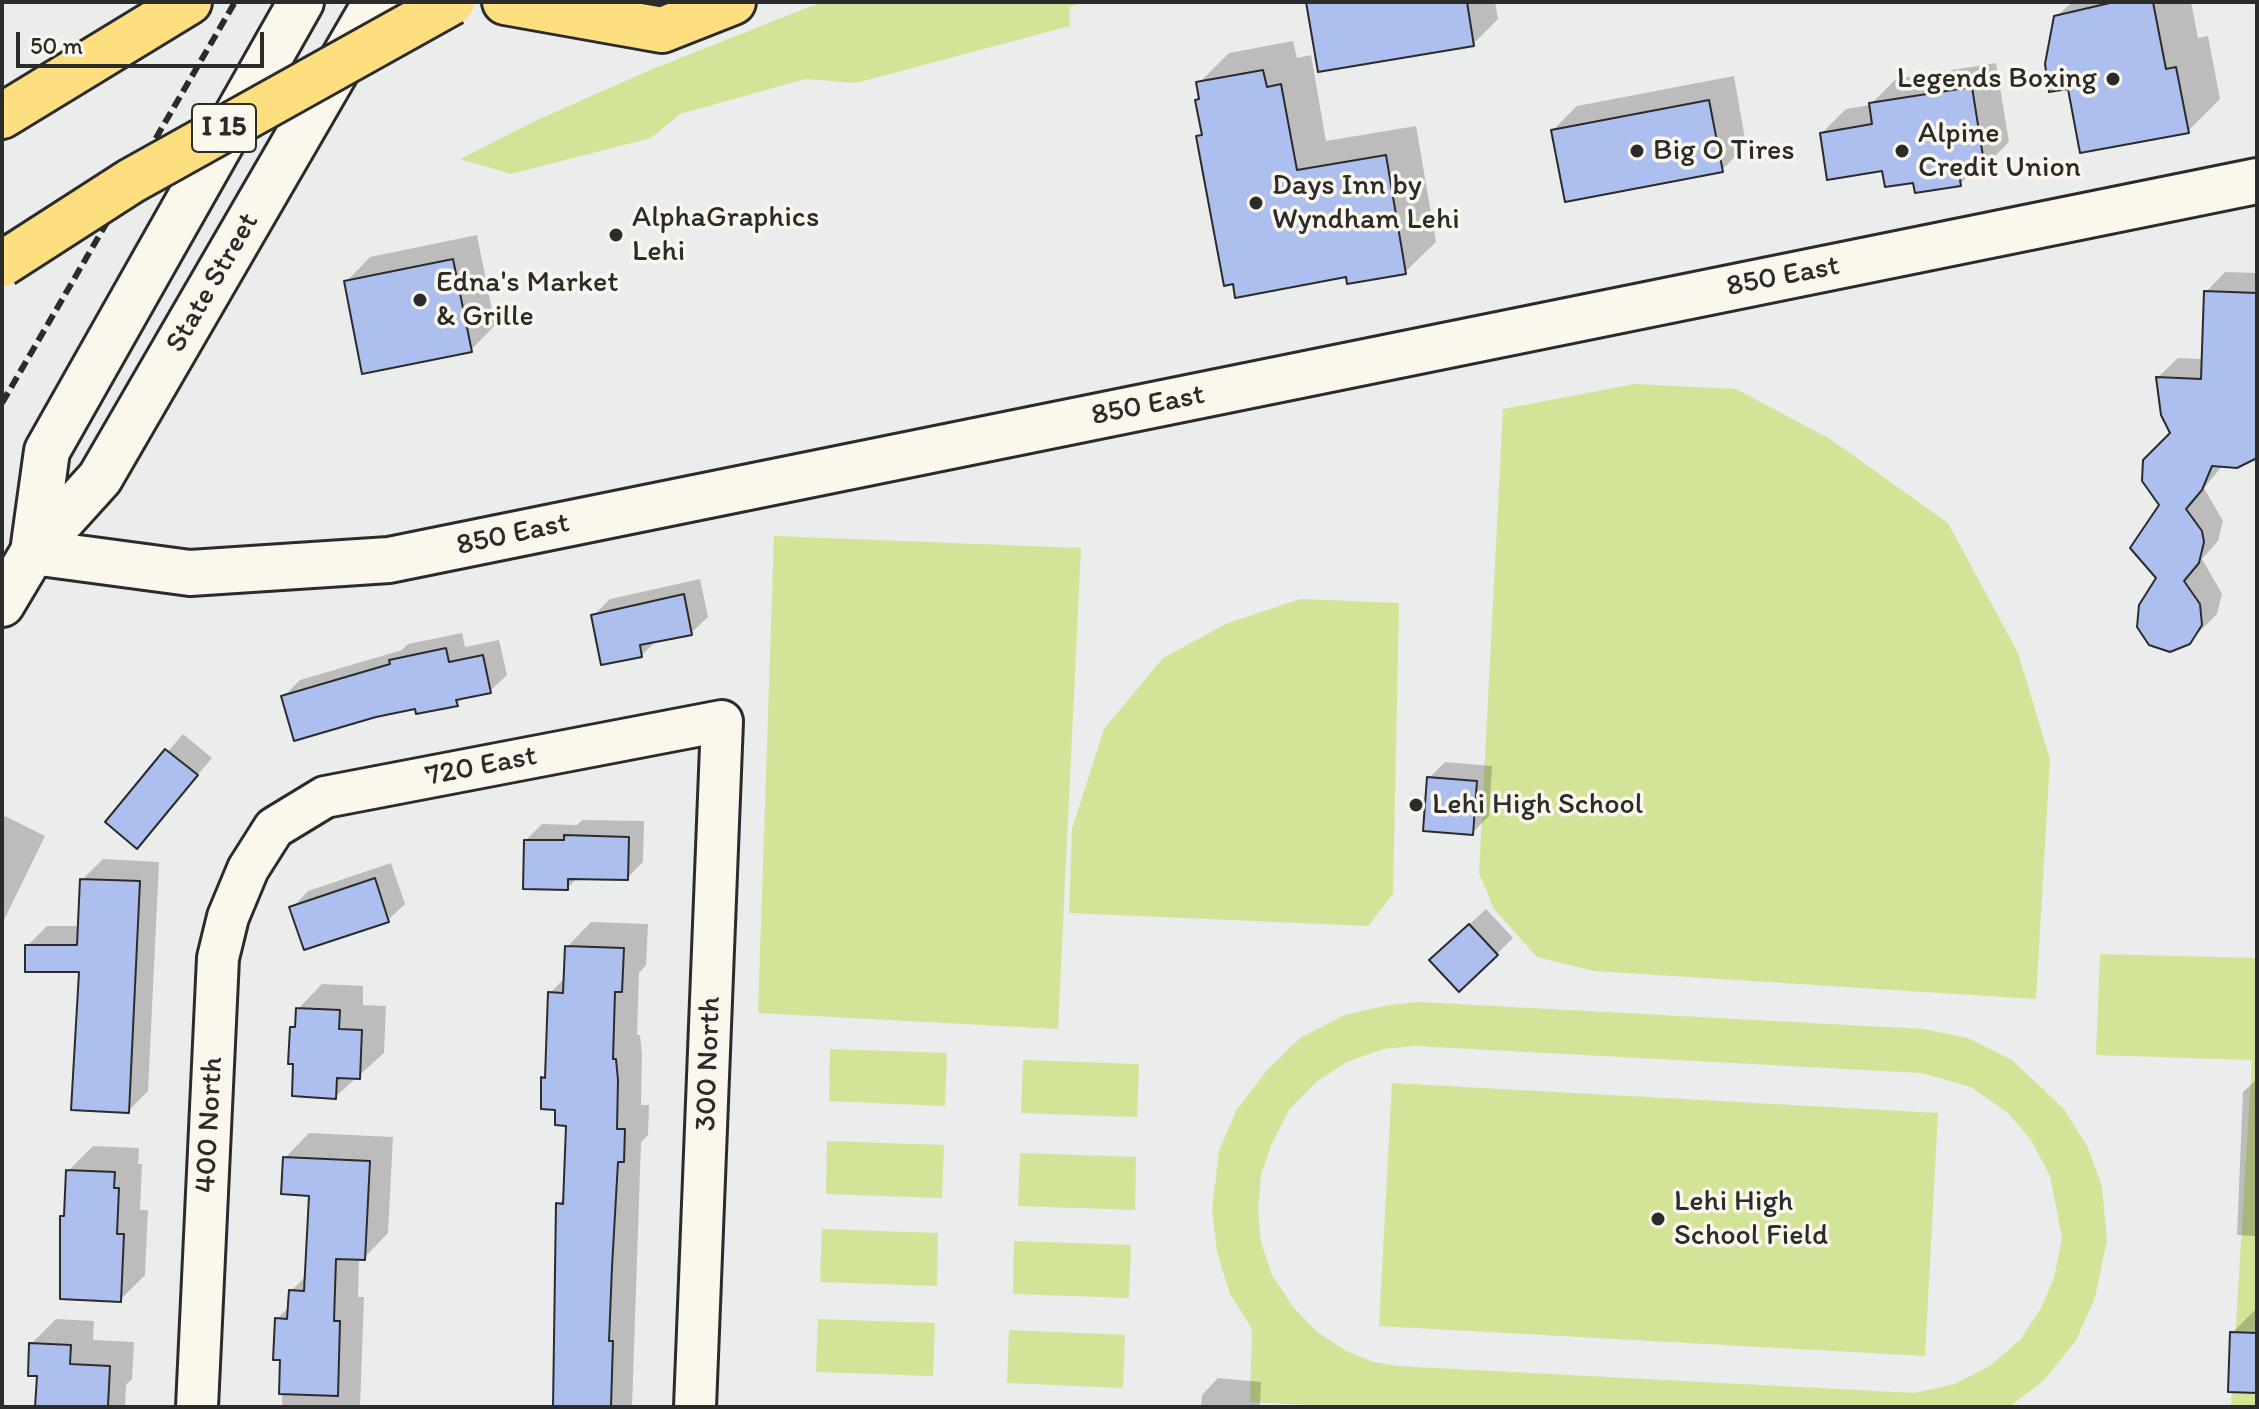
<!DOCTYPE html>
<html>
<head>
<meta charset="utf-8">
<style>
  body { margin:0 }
  #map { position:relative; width:2259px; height:1409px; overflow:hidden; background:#ebecec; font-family:Itim,sans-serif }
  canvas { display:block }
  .frame { position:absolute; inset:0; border:4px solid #2b2b2b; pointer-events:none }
  .scale { position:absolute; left:16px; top:32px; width:248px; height:36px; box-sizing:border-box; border:4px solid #2b2b2b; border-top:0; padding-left:10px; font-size:24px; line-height:28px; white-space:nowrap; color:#2b2b2b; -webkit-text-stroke:6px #fbf7ec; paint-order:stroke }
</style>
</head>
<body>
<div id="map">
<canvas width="2259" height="1409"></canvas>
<div class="frame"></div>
<div class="scale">50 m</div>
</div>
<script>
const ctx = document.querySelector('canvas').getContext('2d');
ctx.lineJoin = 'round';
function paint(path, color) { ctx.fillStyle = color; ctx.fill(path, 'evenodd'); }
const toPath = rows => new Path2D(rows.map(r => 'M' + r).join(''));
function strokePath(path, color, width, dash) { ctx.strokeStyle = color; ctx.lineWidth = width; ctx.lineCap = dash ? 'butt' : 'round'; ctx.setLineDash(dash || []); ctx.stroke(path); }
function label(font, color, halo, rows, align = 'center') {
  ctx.font = font + ' Itim,sans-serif'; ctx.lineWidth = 7; ctx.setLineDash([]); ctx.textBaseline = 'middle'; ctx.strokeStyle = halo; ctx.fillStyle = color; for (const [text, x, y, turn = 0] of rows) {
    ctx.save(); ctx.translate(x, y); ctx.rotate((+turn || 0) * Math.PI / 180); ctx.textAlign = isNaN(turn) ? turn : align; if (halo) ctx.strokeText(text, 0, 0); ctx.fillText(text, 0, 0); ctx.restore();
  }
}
paint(toPath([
  [822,2,1086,2,1069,7,1070,26,856,83,805,79,680,114,651,138,511,174,460,159,535,121,650,70],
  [1635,384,1736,389,1830,439,1948,523,2018,653,2050,759,2036,999,1594,971,1537,957,1494,909,1479,873,1503,409],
  [774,536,1081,548,1058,1029,758,1013],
  [1300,599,1399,603,1393,894,1368,926,1069,913,1072,829,1104,729,1163,658,1228,623],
  [2100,954,2257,958,2257,1407,2231,1407,2252,1060,2096,1055],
  [1419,1002,1923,1029,1968,1038,2012,1060,2064,1109,2087,1146,2102,1186,2107,1240,2095,1298,2075,1342,2044,1380,2009,1407,1348,1407,1250,1402,1252,1329,1230,1294,1217,1252,1212,1210,1219,1151,1236,1111,1267,1070,1300,1038,1345,1015,1389,1005],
  [1415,1046,1921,1073,1971,1087,2008,1113,2031,1140,2050,1176,2062,1238,2054,1278,2041,1308,2020,1340,1991,1365,1955,1384,1914,1393,1397,1366,1374,1362,1346,1351,1316,1331,1294,1308,1272,1275,1261,1242,1258,1209,1261,1175,1272,1143,1289,1110,1316,1082,1347,1062,1383,1049],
  [830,1049,947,1053,945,1106,829,1101],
  [1023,1060,1139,1064,1137,1117,1021,1113],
  [1392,1083,1938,1113,1925,1356,1379,1326],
  [827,1141,944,1145,942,1198,826,1194],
  [1020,1153,1136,1157,1135,1210,1018,1206],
  [822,1229,938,1233,937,1286,820,1282],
  [1014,1241,1131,1245,1129,1298,1013,1294],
  [818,1319,935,1323,933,1376,816,1372],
  [1009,1330,1125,1335,1123,1388,1007,1383]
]), '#d1e498');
paint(toPath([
  [1308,2,1495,2,1498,19,1473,44],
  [2072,2,2191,2,2198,38,2208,36,2220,99,2188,131,2056,17],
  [1293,41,1297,58,1311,55,1326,141,1416,126,1436,242,1405,272,1348,275,1199,137,1203,132,1197,100,1201,96,1199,83,1229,53],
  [1996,63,2009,142,1984,167,1975,168,1960,184,1915,180,1884,168,1822,133,1846,109,1870,105,1896,79],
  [1734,76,1746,145,1722,170,1553,130,1577,106],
  [477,235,495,325,471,350,346,282,370,257],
  [2225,272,2257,273,2257,449,2223,465,2204,488,2223,521,2218,541,2202,559,2222,594,2217,614,2189,642,2159,577,2161,504,2148,490,2143,471,2151,452,2172,431,2158,377,2178,358,2203,359,2206,292],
  [700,579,708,617,691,633,657,640,641,656,594,615,610,599],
  [462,633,465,647,499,640,507,675,490,691,464,696,457,704,417,707,283,697,300,680,402,650,408,644],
  [183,734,212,758,137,846,108,822],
  [1445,762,1492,766,1489,816,1472,833,1429,778],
  [5,816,45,836,2,924,2,819],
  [582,820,644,821,643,862,627,878,578,877,567,888,526,840,542,824,577,825],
  [103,859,159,862,148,1091,128,1111,81,970,27,946,47,926,80,926,82,880],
  [391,863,405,904,388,920,292,908,308,891],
  [1486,909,1513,938,1497,954,1448,944],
  [591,922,648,924,646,965,639,973,637,1035,640,1035,642,1054,641,1105,649,1105,648,1135,641,1142,632,1407,555,1407,558,1204,566,1197,568,1124,558,1108,543,1108,550,993,565,978,567,947],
  [322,984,363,986,363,1005,386,1006,384,1053,335,1097,295,1063,292,1028,297,1022,298,1009],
  [2257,1079,2257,1236,2237,1235,2243,1092],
  [309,1133,393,1137,388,1233,364,1258,359,1258,358,1297,364,1297,360,1407,282,1407,282,1358,277,1319,290,1306,291,1291,307,1275,311,1194,285,1158],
  [93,1146,139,1148,138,1164,142,1164,140,1210,148,1210,145,1275,120,1300,62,1217,66,1214,68,1171],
  [2257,1308,2257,1391,2232,1333],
  [56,1319,94,1321,93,1340,134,1342,132,1379,126,1385,125,1407,37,1407,39,1375,31,1344],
  [1218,1378,1261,1382,1260,1407,1201,1407,1202,1395]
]), '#0003');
const building = toPath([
  [1306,2,1467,2,1474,46,1318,72,1306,2],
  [2114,2,2153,2,2166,69,2176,67,2189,133,2080,153,2068,89,2049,92,2045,64,2054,16,2114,2],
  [1263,70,1267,87,1281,84,1297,170,1386,155,1406,274,1347,284,1346,277,1235,298,1233,284,1224,286,1196,136,1202,135,1195,100,1199,99,1196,82,1263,70],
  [1972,87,1985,169,1959,173,1961,186,1915,193,1913,183,1885,187,1882,171,1827,180,1820,133,1872,124,1869,103,1972,87],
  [1709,100,1723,172,1565,202,1551,130,1709,100],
  [453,259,472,352,362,374,344,281,453,259],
  [2204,291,2257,293,2257,458,2237,468,2212,466,2202,490,2186,509,2202,531,2204,542,2199,563,2184,581,2200,604,2202,625,2190,644,2170,652,2149,645,2137,627,2139,605,2156,578,2130,548,2159,505,2142,481,2143,460,2170,433,2161,415,2156,377,2201,379,2204,291],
  [684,594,692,635,640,645,642,657,601,665,591,615,684,594],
  [446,648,449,662,483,655,491,693,456,700,458,706,416,714,415,709,376,717,294,741,281,696,390,664,389,660,446,648],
  [165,749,198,775,137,849,105,822,165,749],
  [1427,777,1477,781,1473,835,1423,831,1427,777],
  [564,835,629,837,628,880,568,879,568,890,523,889,524,840,564,840,564,835],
  [375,878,389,922,304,950,289,907,375,878],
  [80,879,140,881,129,1113,71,1110,79,972,25,972,25,945,77,945,80,879],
  [1469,924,1498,955,1459,992,1429,960,1469,924],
  [565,946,624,948,622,992,615,992,613,1059,616,1059,618,1080,617,1129,625,1129,624,1162,618,1162,612,1267,609,1341,613,1341,611,1407,553,1407,556,1203,563,1204,566,1126,555,1125,555,1110,541,1109,541,1077,545,1078,548,992,563,993,565,946],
  [296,1008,340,1010,339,1029,362,1030,360,1079,337,1078,336,1099,292,1096,293,1064,288,1064,290,1027,295,1027,296,1008],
  [283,1157,370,1161,365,1260,336,1259,334,1321,340,1321,338,1396,279,1394,280,1360,273,1360,275,1318,287,1319,289,1290,304,1291,309,1196,281,1194,283,1157],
  [66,1170,115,1172,114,1188,119,1188,117,1234,124,1234,121,1302,60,1299,60,1216,64,1216,66,1170],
  [2230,1332,2257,1333,2257,1393,2228,1392,2230,1332],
  [29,1343,71,1345,70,1364,110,1366,108,1406,35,1407,37,1376,28,1376,29,1343]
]);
paint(building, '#acbfee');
strokePath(building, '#2b2b2b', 2);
const street = toPath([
  [197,1407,218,958,228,917,248,869,274,828,325,797,722,721,695,1407]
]);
const secondary = toPath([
  [33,552,190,573,389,560,2257,181],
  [33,552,47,451,301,2],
  [2,604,33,552,100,478,376,2]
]);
const highway = toPath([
  [505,2,662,30,733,2],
  [2,116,189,2]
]);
strokePath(street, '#2b2b2b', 46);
strokePath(secondary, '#2b2b2b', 50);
strokePath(highway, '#2b2b2b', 50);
strokePath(street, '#fbf7ec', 40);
strokePath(secondary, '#fbf7ec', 44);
strokePath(highway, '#fedf80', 44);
strokePath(toPath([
  [2,403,235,2]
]), '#2b2b2b', 6, [12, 6]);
const highwayBridge = toPath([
  [2,264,131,181,452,2]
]);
strokePath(highwayBridge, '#2b2b2b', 50, []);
strokePath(highwayBridge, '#fedf80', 44);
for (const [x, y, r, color] of [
  [2113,79,8,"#2b2b2b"],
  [1637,151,8,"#2b2b2b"],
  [1902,151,8,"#2b2b2b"],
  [1256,203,8,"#2b2b2b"],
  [616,235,8,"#2b2b2b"],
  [420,300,8,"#2b2b2b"],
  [1416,805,8,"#2b2b2b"],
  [1658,1219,8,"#2b2b2b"]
]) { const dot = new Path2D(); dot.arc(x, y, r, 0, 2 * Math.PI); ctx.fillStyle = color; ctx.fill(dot); strokePath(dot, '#fbf7ec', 3); }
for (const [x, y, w] of [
  [224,128,64]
]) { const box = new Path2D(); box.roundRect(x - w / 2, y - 24, w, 48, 6); ctx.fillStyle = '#fbf7ec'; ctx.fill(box); strokePath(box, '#2b2b2b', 2); }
label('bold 28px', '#2b2b2b', null, [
  ["I 15",224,128]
]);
label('30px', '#2b2b2b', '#fbf7ec', [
  ["Legends Boxing",2097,79,"right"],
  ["Alpine",1918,134],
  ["Credit Union",1918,168],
  ["Big O Tires",1653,151],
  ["Days Inn by",1272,186],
  ["Wyndham Lehi",1272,220],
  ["AlphaGraphics",632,218],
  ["Lehi",632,252],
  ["Edna's Market",436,283],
  ["& Grille",436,317],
  ["Lehi High School",1432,805],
  ["Lehi High",1674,1202],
  ["School Field",1674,1236]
], 'left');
label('30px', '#2b2b2b', '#fbf7ec', [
  ["850 East",1783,277,-11],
  ["State Street",213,283,-60],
  ["850 East",1148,406,-11],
  ["850 East",513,535,-12],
  ["720 East",481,767,-11],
  ["300 North",709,1064,-88],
  ["400 North",210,1125,-87]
]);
</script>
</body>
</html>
